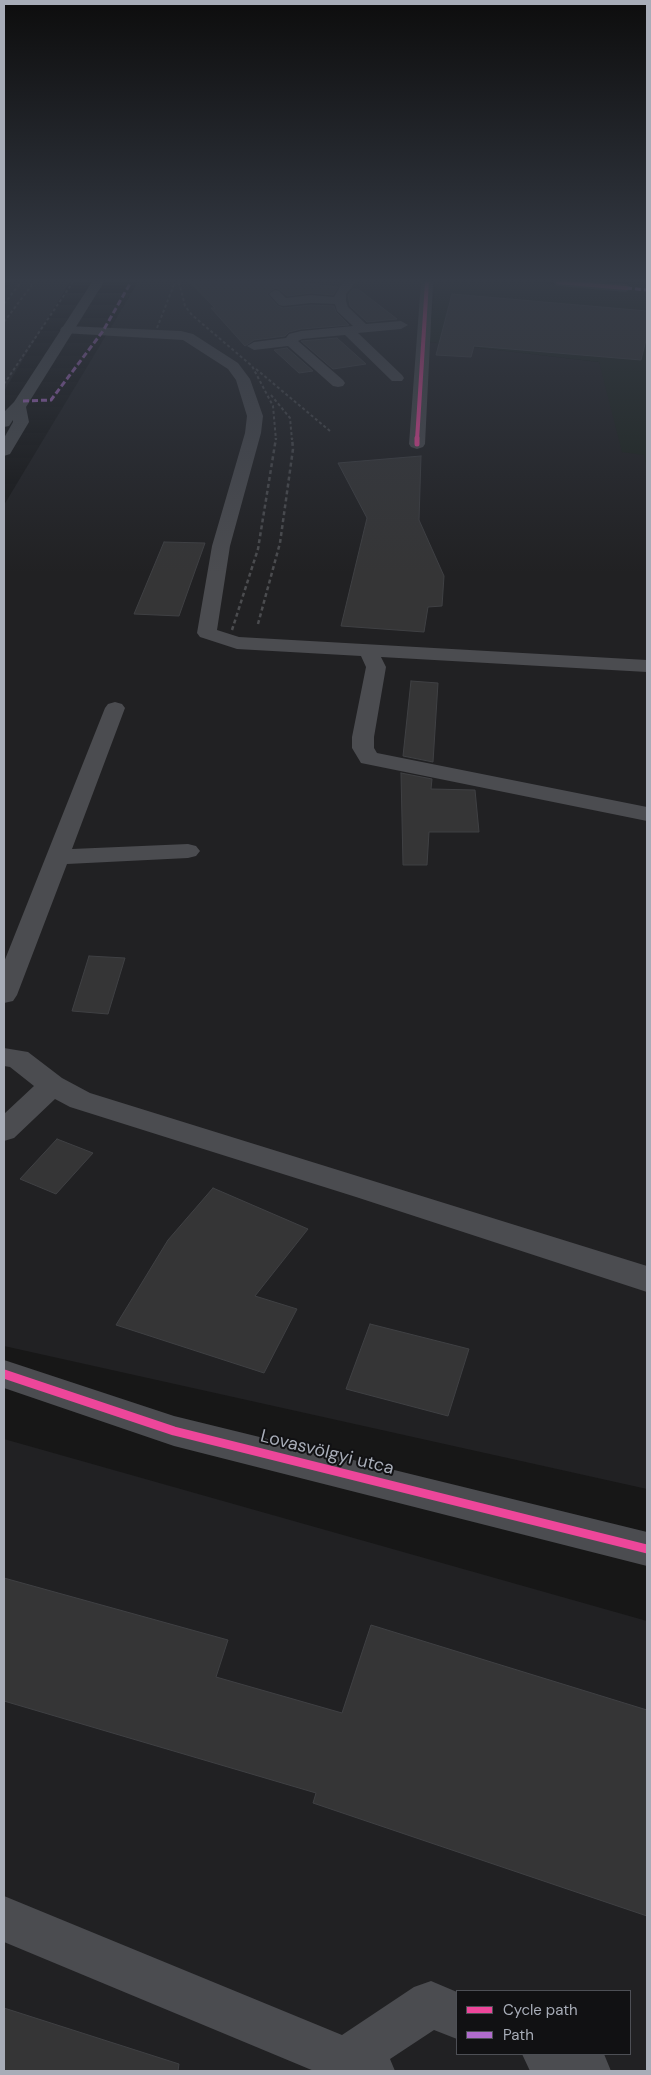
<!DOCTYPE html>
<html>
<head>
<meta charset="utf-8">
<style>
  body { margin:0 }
  #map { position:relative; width:651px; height:2075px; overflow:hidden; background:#171717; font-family:"DM Sans",sans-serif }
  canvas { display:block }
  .frame { position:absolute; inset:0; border:5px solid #a8adb8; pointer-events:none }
  .legend { position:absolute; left:456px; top:1990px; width:175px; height:65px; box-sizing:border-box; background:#111113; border:1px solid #4d4f55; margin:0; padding:6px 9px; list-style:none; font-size:15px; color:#a8adb8 }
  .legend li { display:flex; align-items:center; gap:10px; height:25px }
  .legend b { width:25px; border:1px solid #4d4f55 }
</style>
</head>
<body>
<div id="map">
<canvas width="651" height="2075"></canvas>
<div class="frame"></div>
<ul class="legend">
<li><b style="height:6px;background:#ed469a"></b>Cycle path</li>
<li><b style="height:6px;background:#b06ccc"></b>Path</li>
</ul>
</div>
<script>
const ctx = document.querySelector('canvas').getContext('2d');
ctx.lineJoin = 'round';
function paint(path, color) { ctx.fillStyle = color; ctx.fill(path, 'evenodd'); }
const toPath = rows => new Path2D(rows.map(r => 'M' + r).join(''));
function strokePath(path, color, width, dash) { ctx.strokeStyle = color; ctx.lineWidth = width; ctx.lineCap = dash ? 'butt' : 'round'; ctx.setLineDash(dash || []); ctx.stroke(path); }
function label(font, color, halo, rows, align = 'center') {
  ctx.font = font + ' "DM Sans",sans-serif'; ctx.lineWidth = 4; ctx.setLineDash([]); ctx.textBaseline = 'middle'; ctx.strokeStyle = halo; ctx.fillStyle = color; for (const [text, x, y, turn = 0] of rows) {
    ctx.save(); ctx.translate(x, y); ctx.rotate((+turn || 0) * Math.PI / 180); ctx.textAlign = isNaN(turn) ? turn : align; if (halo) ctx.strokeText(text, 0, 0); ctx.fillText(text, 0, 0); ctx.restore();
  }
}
paint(toPath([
  [11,282,70,282,4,391,4,291],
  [138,282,435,282,429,342,599,362,645,455,647,470,647,1489,4,1346,4,505],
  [4,1439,647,1621,647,2071,4,2071],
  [457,1991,630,1991,630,2054,457,2054]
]), '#212123');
paint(toPath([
  [435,282,534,282,619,291,629,282,647,282,647,470,644,455,622,452,599,362,429,342]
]), '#1d241e');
const building = toPath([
  [190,282,289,282,338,287,333,295,311,293,287,296,280,290,275,288,267,294,278,306,283,308,311,305,334,306,336,312,349,325,301,329,289,332,285,336,254,340,245,346,211,308,215,308,190,282],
  [353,289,358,289,397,319,367,322,350,306,348,295,353,289],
  [452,294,647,311,647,336,641,360,474,346,471,357,436,355,452,294],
  [337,338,366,364,333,369,301,341,337,338],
  [287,348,313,371,299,373,274,350,287,348],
  [421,456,419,520,444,576,442,606,428,607,424,632,341,626,367,518,338,463,421,456],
  [164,542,205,543,179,616,134,614,164,542],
  [411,681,438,683,433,762,403,756,411,681],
  [401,773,432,779,431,789,475,790,479,832,429,832,427,865,403,865,401,773],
  [89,956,125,958,108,1014,72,1011,89,956],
  [57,1139,93,1153,56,1194,20,1179,57,1139],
  [213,1188,308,1229,255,1296,297,1309,264,1373,116,1325,168,1240,213,1188],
  [370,1324,469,1349,448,1416,346,1389,370,1324],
  [4,1578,228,1640,216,1677,342,1713,371,1625,647,1710,647,1916,313,1803,316,1793,4,1701,4,1578],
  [4,2008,179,2064,178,2071,4,2071,4,2008]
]);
paint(building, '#353536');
strokePath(building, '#3f4043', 1);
paint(toPath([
  [343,282,356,282,346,294,346,301,348,307,366,324,401,321,408,325,401,329,358,333,402,375,404,378,402,381,392,381,345,335,302,339,298,341,343,380,345,383,343,386,338,387,333,386,288,346,254,350,247,346,254,342,286,338,289,334,301,331,353,326,337,311,335,304,311,303,283,306,279,305,269,294,275,290,279,291,286,298,311,295,334,297,343,282],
  [421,282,433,282,425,444,423,447,417,449,411,447,409,444,421,282],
  [552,282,602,282,626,284,632,288,626,292,558,286,552,282],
  [67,326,181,331,193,334,238,363,250,379,263,416,261,433,230,546,217,630,239,637,647,660,647,672,381,657,386,667,374,737,374,748,377,753,647,807,647,821,361,763,352,748,352,737,366,667,361,656,237,649,200,637,197,633,212,546,245,433,247,416,236,380,228,369,183,340,62,333,60,330,62,327,67,326],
  [115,702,122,704,125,708,72,849,188,844,196,846,200,851,196,856,188,858,67,864,17,995,13,1001,4,1003,4,962,105,708,108,704,115,702],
  [4,1048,28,1052,62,1078,90,1093,647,1266,647,1292,356,1197,70,1107,55,1099,14,1138,4,1141,4,1114,34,1086,10,1067,4,1066,4,1048],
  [4,1360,174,1416,647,1532,647,1566,174,1446,4,1388,4,1360],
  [4,1896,342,2035,414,1987,431,1981,457,1992,457,2039,434,2030,390,2059,395,2071,314,2071,4,1942,4,1896],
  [522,2054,604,2054,611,2071,530,2071,522,2054]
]), '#4b4c50');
paint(toPath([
  [92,282,104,282,26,407,29,422,10,454,4,456,4,438,13,422,13,420,9,426,4,427,4,412,14,402,92,282]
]), '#4d4f52');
strokePath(toPath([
  [179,282,185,306,192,315,252,366,273,406,276,440],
  [4,304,21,282],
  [4,322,34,282],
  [157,328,175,282],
  [256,369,330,431],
  [4,384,73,282],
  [271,395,290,418,292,440]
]), '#4b4c4f', 2, [3, 2.5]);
strokePath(toPath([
  [258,624,280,543,293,449,292,438],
  [232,630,258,549,276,438]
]), '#4b4c4f', 2.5, [4, 3]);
strokePath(toPath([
  [626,288,647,290],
  [23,401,51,400,103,331,131,282]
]), '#b06ccc', 3, [6, 3]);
strokePath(toPath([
  [558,282,626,288],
  [417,440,427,282]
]), '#ed469a', 4);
strokePath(toPath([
  [417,444,417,438]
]), '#ed469a', 5);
strokePath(toPath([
  [4,1374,174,1431,647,1549]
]), '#ed469a', 9);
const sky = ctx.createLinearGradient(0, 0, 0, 573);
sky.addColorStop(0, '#0d0d0d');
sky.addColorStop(0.49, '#363c47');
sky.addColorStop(1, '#363c4700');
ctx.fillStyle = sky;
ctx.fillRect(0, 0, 651, 573);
label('18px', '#a8adb8', '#111113', [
  ["Lovasvölgyi utca",327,1453,14]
]);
</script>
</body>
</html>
